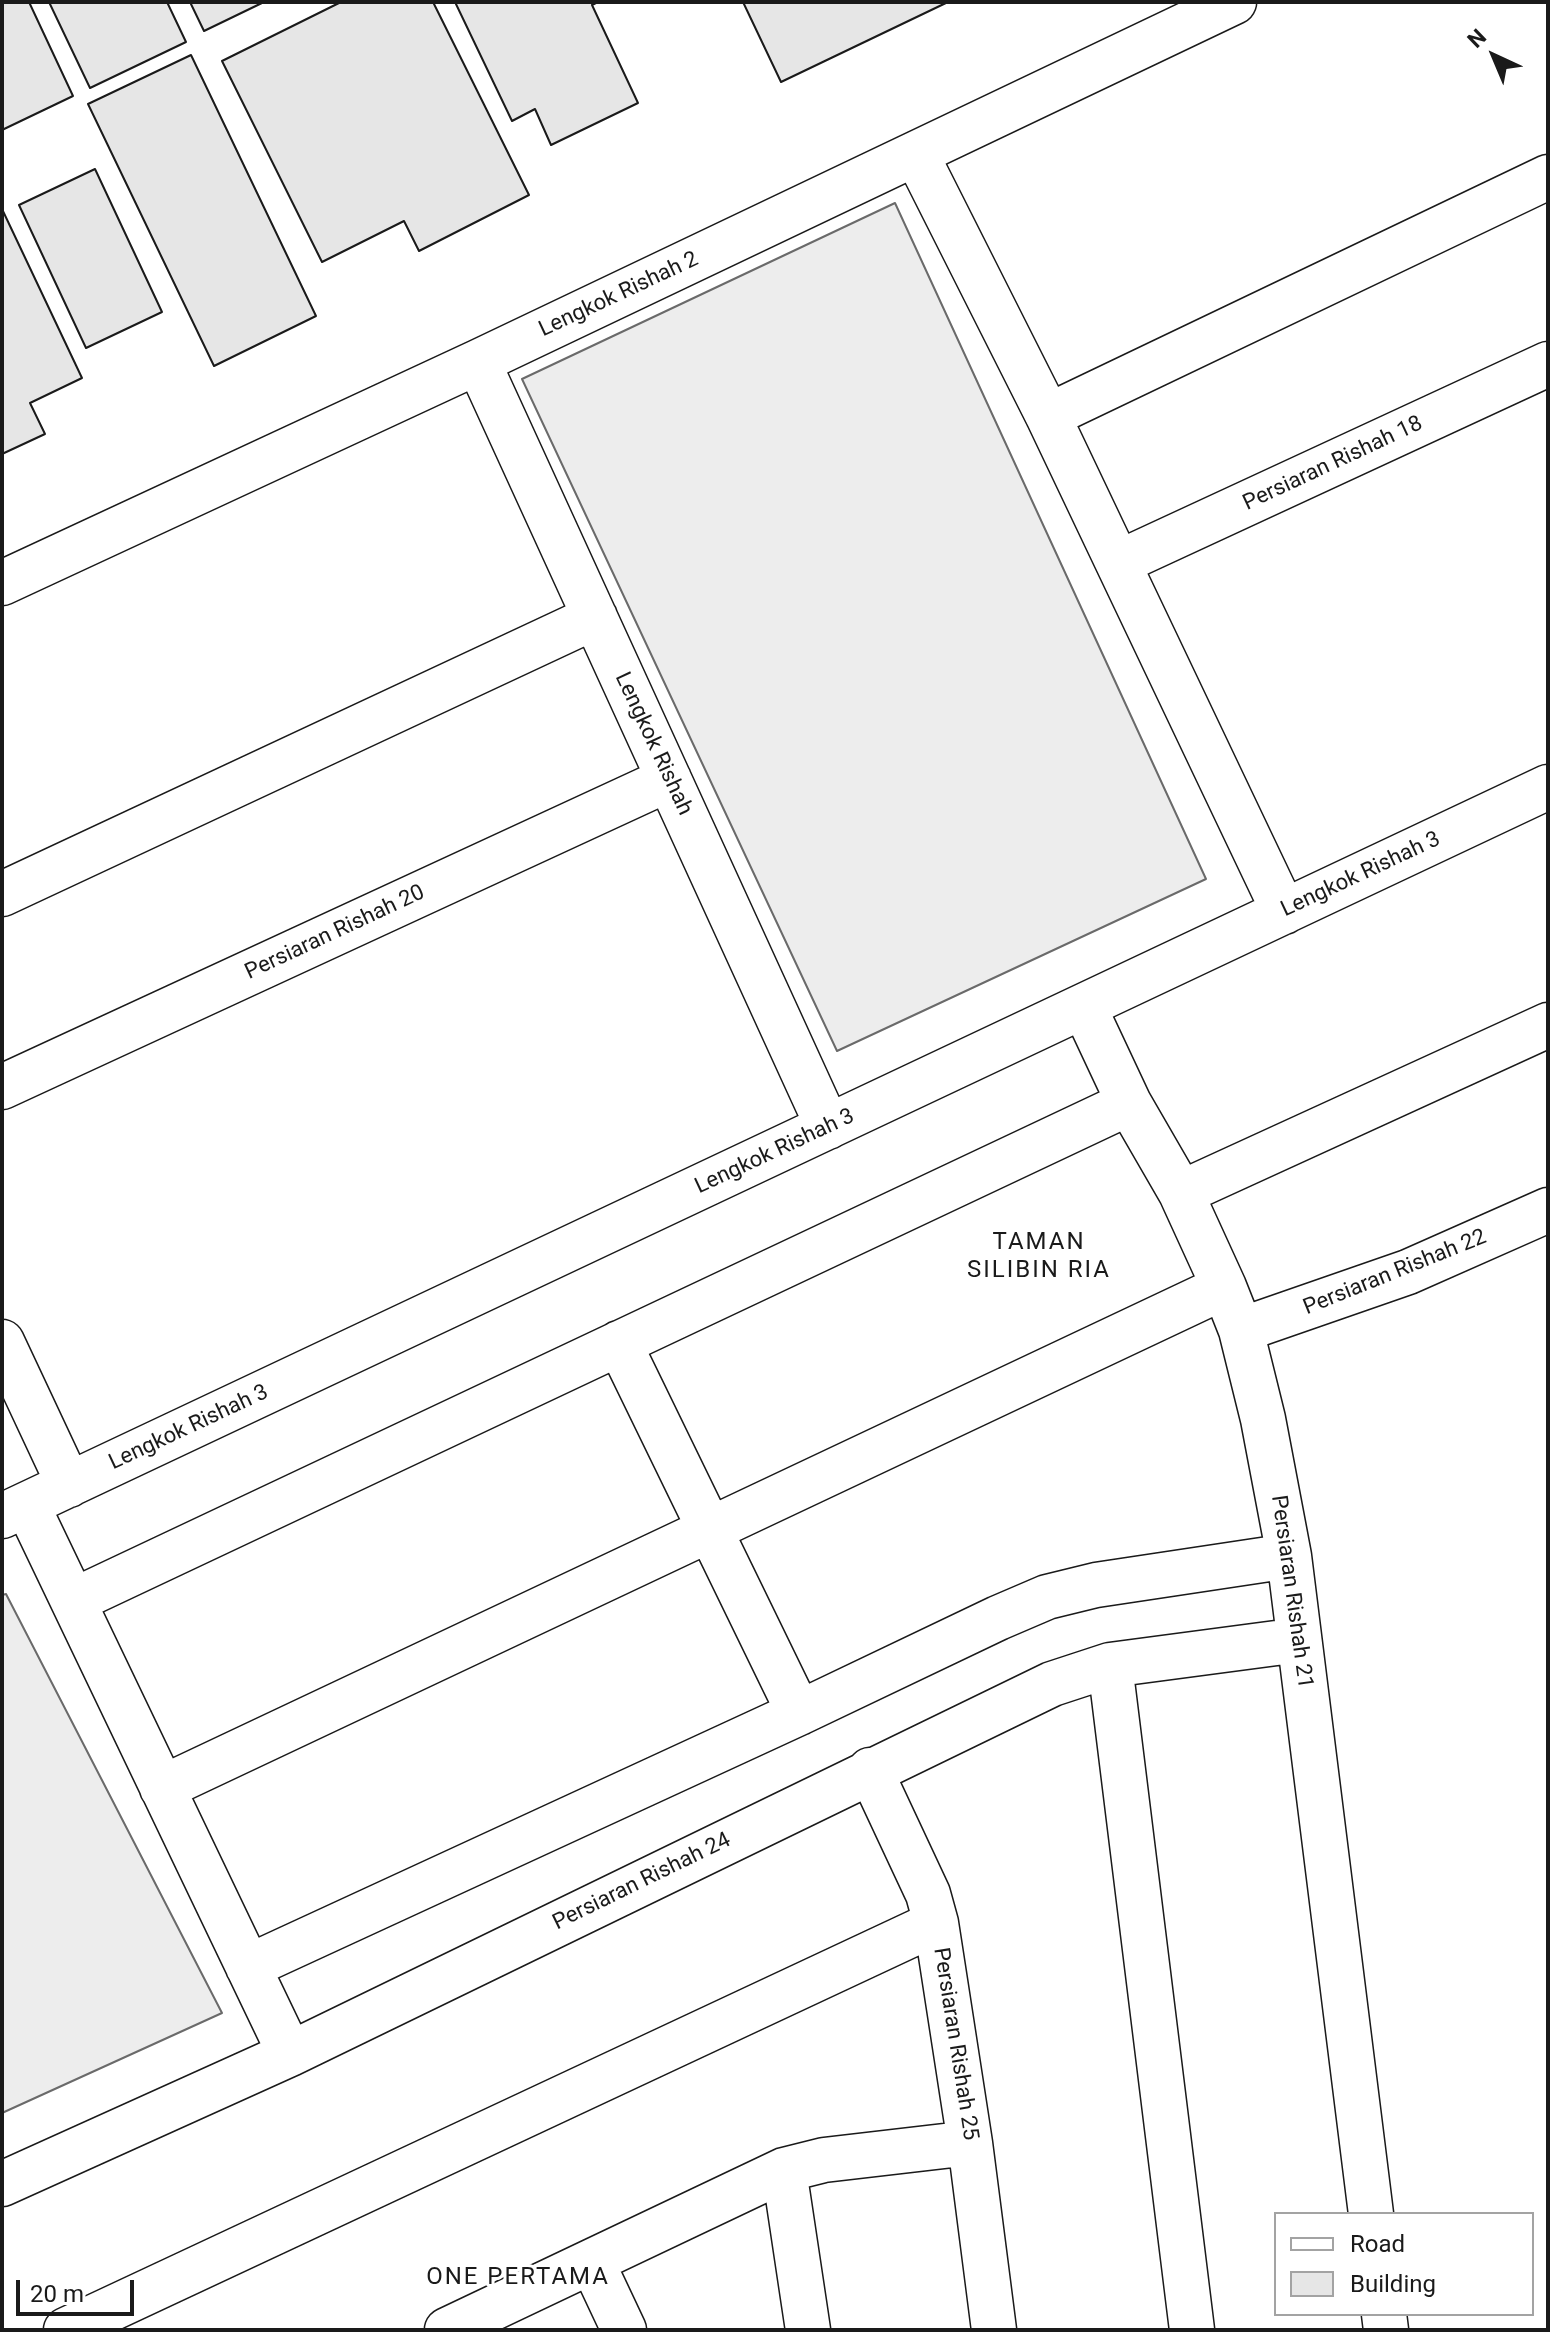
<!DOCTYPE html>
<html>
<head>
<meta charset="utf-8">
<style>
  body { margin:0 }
  #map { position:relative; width:1550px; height:2332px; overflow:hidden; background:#fff; font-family:Roboto,sans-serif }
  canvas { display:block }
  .frame { position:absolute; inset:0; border:4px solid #1a1a1a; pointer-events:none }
  .legend { position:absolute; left:1274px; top:2212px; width:260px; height:104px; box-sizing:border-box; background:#fff; border:2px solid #a3a3a3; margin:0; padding:10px 14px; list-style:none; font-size:24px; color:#1a1a1a }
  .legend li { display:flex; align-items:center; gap:16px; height:40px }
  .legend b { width:40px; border:2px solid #a3a3a3 }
  .north { position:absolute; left:1454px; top:16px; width:80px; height:80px; -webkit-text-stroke:6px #fff; paint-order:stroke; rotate:316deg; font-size:22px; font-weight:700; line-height:32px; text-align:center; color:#1a1a1a }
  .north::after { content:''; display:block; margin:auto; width:28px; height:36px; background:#1a1a1a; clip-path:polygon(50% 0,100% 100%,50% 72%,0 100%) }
  .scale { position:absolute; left:16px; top:2280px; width:118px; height:36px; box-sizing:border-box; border:4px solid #1a1a1a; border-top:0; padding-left:10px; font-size:24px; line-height:28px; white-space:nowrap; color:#1a1a1a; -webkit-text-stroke:6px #fff; paint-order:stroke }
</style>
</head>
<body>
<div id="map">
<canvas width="1550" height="2332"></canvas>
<div class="frame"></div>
<ul class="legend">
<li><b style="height:10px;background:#fff"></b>Road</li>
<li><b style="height:22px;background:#e6e6e6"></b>Building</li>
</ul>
<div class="north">N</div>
<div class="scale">20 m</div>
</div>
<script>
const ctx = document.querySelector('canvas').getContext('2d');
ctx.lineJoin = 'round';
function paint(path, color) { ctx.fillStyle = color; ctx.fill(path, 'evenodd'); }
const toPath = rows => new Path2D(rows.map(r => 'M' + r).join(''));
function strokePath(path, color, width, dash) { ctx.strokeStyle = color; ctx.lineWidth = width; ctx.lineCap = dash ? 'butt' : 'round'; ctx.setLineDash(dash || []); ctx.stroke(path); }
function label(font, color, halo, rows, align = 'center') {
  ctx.font = font + ' Roboto,sans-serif'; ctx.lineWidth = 6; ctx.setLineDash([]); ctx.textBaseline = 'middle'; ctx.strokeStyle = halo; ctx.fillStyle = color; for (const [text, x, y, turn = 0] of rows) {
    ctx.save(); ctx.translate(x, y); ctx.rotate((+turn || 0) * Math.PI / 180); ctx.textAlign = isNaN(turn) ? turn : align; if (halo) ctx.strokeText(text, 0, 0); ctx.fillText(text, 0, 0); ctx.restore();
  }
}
const built = toPath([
  [895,203,1206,879,837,1051,522,379,895,203],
  [6,1594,222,2013,2,2113,2,1595,6,1594]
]);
paint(built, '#ededed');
strokePath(built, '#6a6a6a', 2);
const building = toPath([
  [2,2,29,2,73,96,2,130,2,2],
  [49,2,167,2,186,42,90,88,49,2],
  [190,2,264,2,204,31,190,2],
  [341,2,433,2,529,195,419,251,404,221,322,262,222,61,341,2],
  [455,2,598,2,592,5,638,103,551,145,535,109,512,121,455,2],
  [743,2,948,2,781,82,743,2],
  [191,55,316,316,214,366,88,104,191,55],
  [95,169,162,312,86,348,19,205,95,169],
  [2,209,82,378,30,403,45,434,2,454,2,209]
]);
paint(building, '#e6e6e6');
strokePath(building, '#1a1a1a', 2);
const minor = toPath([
  [916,154,1048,416,1284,912],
  [478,362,828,1127],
  [1048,416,1548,177],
  [1118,563,1548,364],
  [2,583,478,362,1234,2],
  [2,894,595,617],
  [1084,1007,1129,1103,1181,1193,1224,1287,1241,1330,1263,1419,1289,1556,1371,2214],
  [2,1087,669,779],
  [1181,1193,1548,1025],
  [1241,1330,1408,1272,1548,1210],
  [2,1342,69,1485],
  [619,1343,799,1713],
  [27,1505,290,2054],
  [2,1516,1548,787],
  [73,1601,1129,1103],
  [1110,1665,1192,2330],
  [870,1770,928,1894,936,1923,970,2143,994,2330],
  [162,1788,1224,1287],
  [248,1967,799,1713,998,1618,1047,1597,1096,1585,1289,1556],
  [784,2170,808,2330],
  [2,2184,290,2054,1052,1684,1110,1665,1299,1640],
  [592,2262,624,2330],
  [1384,2314,1386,2330],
  [66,2330,936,1923],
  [447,2330,784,2170,824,2160,970,2143]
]);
strokePath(minor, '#1a1a1a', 47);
strokePath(minor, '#fff', 44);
label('22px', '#1a1a1a', '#fff', [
  ["Lengkok Rishah 2",619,295,-25],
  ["Persiaran Rishah 18",1333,464,-25],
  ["Lengkok Rishah",653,744,65],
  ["Lengkok Rishah 3",1361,875,-25],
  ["Persiaran Rishah 20",335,933,-25],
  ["Lengkok Rishah 3",775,1152,-25],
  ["Persiaran Rishah 22",1395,1273,-22],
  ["Lengkok Rishah 3",189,1428,-25],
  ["Persiaran Rishah 21",1291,1592,82],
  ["Persiaran Rishah 24",642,1882,-26],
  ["Persiaran Rishah 25",955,2044,81]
]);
ctx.letterSpacing = '2px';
label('24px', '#1a1a1a', '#fff', [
  ["TAMAN",1039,1243],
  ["SILIBIN RIA",1039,1271],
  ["ONE PERTAMA",518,2278]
]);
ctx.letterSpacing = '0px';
</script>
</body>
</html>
